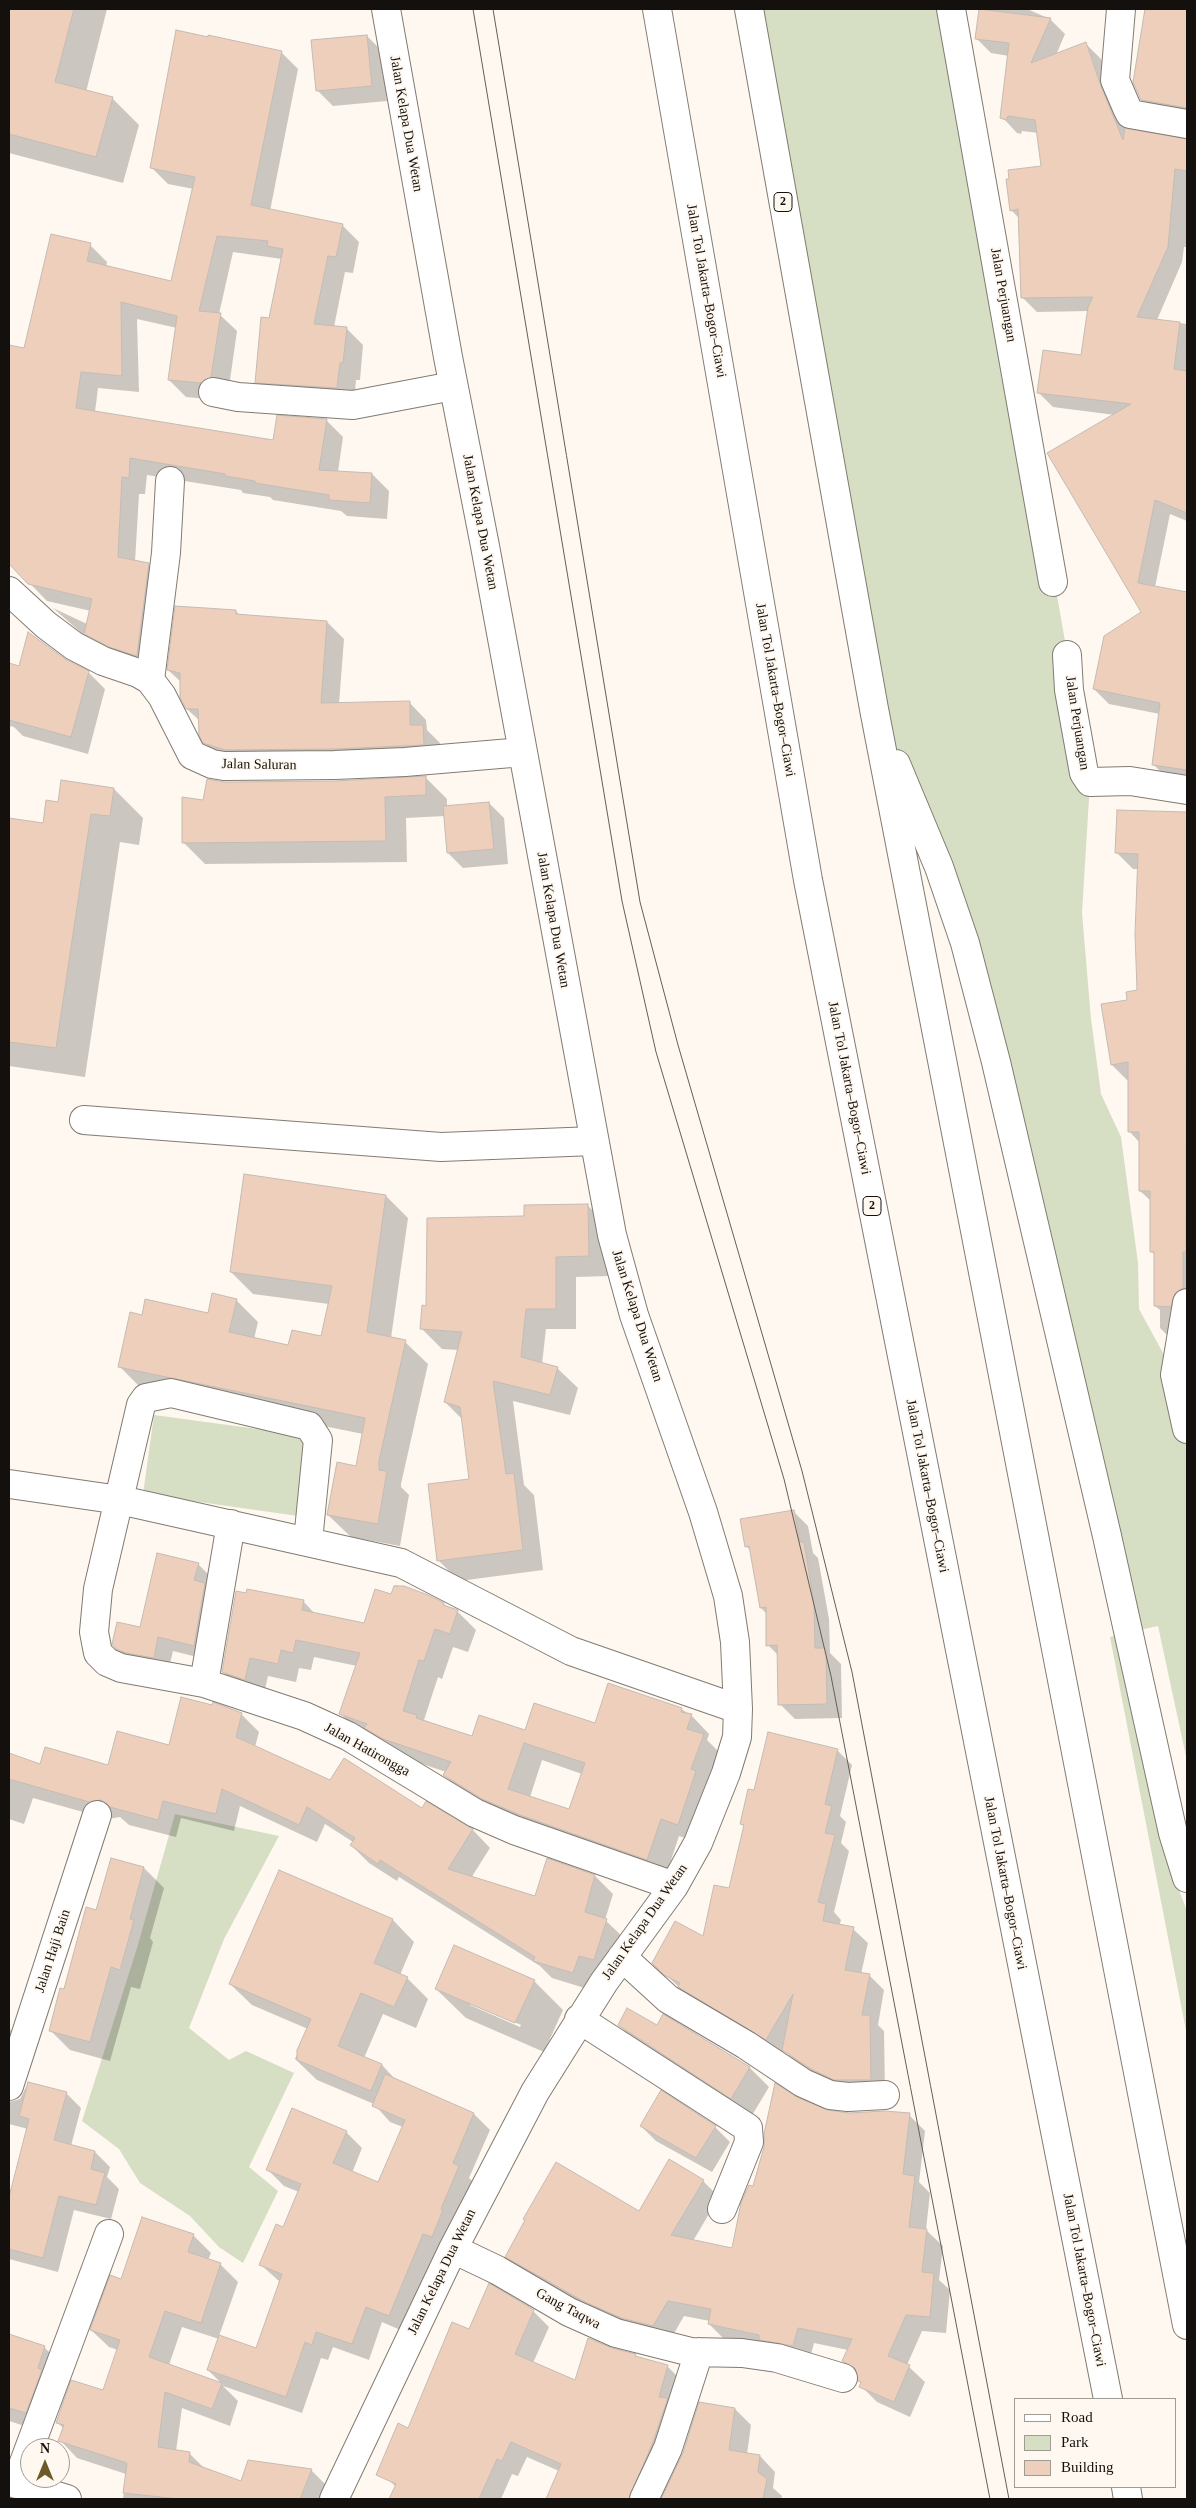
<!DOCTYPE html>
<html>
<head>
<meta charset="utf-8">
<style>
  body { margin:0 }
  #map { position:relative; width:1196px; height:2508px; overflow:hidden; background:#fff8f0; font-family:"Times New Roman",serif }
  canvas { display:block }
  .frame { position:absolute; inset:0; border:10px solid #13100d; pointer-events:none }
  .legend { position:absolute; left:1014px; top:2398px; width:162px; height:90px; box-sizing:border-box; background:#fff8f0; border:1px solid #a19b95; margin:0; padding:6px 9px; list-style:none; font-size:15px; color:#13100d }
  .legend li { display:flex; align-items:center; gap:10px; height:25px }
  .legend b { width:25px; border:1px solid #a19b95 }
  .north { position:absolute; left:20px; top:2438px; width:50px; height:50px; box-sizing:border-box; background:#fff8f0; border:1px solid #a19b95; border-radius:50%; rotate:0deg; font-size:14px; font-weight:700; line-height:20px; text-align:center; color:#13100d }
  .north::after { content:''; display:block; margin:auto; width:18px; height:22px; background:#6b5b29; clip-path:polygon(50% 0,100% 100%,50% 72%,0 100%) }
</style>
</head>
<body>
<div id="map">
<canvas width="1196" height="2508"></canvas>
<div class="frame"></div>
<ul class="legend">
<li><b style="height:6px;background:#fff"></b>Road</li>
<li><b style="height:14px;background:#d6dec3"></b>Park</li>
<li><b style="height:14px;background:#edcfbb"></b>Building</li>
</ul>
<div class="north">N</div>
</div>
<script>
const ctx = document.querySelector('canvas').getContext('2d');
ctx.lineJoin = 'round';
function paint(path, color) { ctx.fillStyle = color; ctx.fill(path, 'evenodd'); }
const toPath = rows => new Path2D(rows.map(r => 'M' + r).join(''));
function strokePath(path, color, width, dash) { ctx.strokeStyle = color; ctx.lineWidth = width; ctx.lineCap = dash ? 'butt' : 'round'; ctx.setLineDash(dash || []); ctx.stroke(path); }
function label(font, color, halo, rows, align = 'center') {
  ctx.font = font + ' "Times New Roman",serif'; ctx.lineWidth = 4; ctx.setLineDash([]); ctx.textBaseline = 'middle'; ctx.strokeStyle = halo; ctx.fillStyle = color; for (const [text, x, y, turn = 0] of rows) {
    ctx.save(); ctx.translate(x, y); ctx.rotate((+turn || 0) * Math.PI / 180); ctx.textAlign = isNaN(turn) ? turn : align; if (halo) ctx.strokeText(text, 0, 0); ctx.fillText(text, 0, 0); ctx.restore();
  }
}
paint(toPath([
  [749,9,953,9,1090,782,1082,913,1091,1019,1101,1094,1121,1137,1138,1263,1139,1309,1175,1375,1187,1429,1187,1761,1158,1626,1126,1633,965,943,874,709],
  [154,1415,309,1436,298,1516,143,1494],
  [1120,1634,1165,1854,1187,1911,1187,2036,1110,1637],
  [175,1814,279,1836,224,1939,189,2028,229,2060,246,2051,294,2073,249,2167,278,2191,243,2263,219,2247,190,2216,140,2183,119,2149,82,2121,137,1948]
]), '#d6dec3');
paint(toPath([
  [9,9,107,9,86,92,112,98,139,125,123,183,9,153],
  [980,9,1027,9,1050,19,1065,34,1056,55,1086,44,1101,59,1127,130,1187,140,1187,247,1184,247,1182,262,1157,320,1187,324,1187,521,1170,514,1155,587,1187,594,1187,782,1169,780,1154,765,1160,714,1109,704,1094,689,1142,613,1048,454,1115,415,1053,407,1038,392,1082,357,1089,311,1037,312,1022,297,1019,218,1011,210,1042,167,1038,133,1022,131,1021,134,1017,133,1002,117,1009,56,991,53,976,38],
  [1144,9,1187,9,1187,120,1157,115,1142,99],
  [367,36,382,51,387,101,333,106,318,91],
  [281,52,298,69,270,211,342,225,359,242,353,273,345,272,334,327,346,328,363,345,360,380,356,380,354,405,274,399,257,382,282,259,233,252,219,314,237,331,228,394,218,400,186,397,169,380,177,328,137,319,139,392,98,388,95,412,274,441,326,420,343,437,338,472,372,474,389,491,387,519,347,516,341,511,273,500,270,497,243,493,241,490,147,475,145,494,139,494,135,562,148,565,165,582,154,672,101,650,53,608,87,624,91,611,47,601,9,562,9,530,25,515,9,511,9,346,24,350,90,245,107,262,106,267,172,282,194,189,168,184,151,167],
  [236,611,240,616,327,622,344,639,339,704,409,702,426,720,427,730,440,743,441,762,222,760,204,742,200,721,187,709,181,682,168,670],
  [64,660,88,672,105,689,88,754,23,736,14,727,9,726,9,665,19,668],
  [425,777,447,799,447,807,489,803,504,818,508,864,463,868,448,853,445,816,406,818,407,862,205,864,183,842,204,802,224,783,335,782],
  [114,789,143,818,139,845,120,842,85,1077,9,1066,9,820,44,825,59,803],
  [1118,811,1187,813,1187,1320,1176,1344,1160,1328,1160,1310,1155,1306,1155,1255,1151,1251,1151,1201,1140,1191,1140,1143,1129,1131,1129,1082,1112,1065,1128,1001,1138,991,1139,869,1133,869,1117,853],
  [386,1196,408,1218,391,1338,405,1342,428,1364,401,1484,401,1487,409,1495,400,1546,351,1537,328,1515,357,1467,363,1434,142,1389,120,1367,143,1316,209,1314,236,1300,258,1322,254,1339,289,1346,322,1338,329,1304,253,1294,231,1272],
  [587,1205,608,1225,609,1276,576,1277,576,1329,546,1329,542,1364,557,1368,578,1388,570,1415,513,1401,524,1485,534,1495,543,1570,459,1581,438,1560,471,1480,463,1420,445,1402,459,1350,442,1349,422,1329,428,1307,525,1217],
  [793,1511,808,1526,813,1553,818,1558,829,1619,830,1653,841,1664,842,1718,795,1719,780,1704,779,1656,768,1645,767,1614,761,1608,751,1551,746,1546],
  [198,1564,213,1579,209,1660,173,1651,168,1672,129,1660,114,1645,141,1628],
  [396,1585,428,1596,457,1611,476,1630,468,1652,453,1647,442,1679,438,1677,424,1720,473,1738,595,1725,681,1709,691,1715,709,1734,707,1740,721,1754,697,1842,679,1836,665,1878,539,1833,463,1793,444,1775,446,1772,402,1757,359,1733,341,1714,357,1666,314,1657,311,1670,299,1668,296,1682,268,1676,263,1698,242,1690,223,1672,303,1601,316,1615,364,1624,392,1595],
  [542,1760,582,1774,570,1811,530,1797],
  [241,1714,259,1732,255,1747,331,1782,422,1810,426,1803,473,1830,490,1848,471,1878,536,1898,595,1876,613,1894,605,1920,624,1938,591,1990,552,1978,540,1966,399,1877,397,1881,369,1863,351,1845,353,1842,325,1824,317,1842,240,1806,234,1831,181,1818,176,1837,129,1825,120,1817,108,1819,33,1798,24,1824,9,1819,9,1755,41,1765,109,1766,170,1747],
  [837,1750,852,1765,840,1816,846,1822,841,1843,849,1851,834,1912,841,1920,839,1926,853,1929,868,1943,861,1974,869,1975,884,1990,878,2025,884,2031,885,2094,850,2094,798,2065,784,2050,782,2054,694,2001,653,1963,704,1938,730,1889,745,1827,741,1824,755,1792],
  [111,1859,144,1868,164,1888,150,1938,153,1942,140,1989,131,1987,110,2061,70,2050,50,2030,97,1911],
  [279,1872,393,1920,414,1942,400,1975,407,1978,428,1999,416,2028,383,2014,364,2058,382,2065,395,2079,474,2114,490,2130,469,2178,475,2183,405,2332,382,2322,369,2360,333,2347,328,2360,321,2358,302,2413,223,2386,238,2401,230,2426,182,2408,176,2451,189,2453,206,2470,241,2482,311,2470,328,2487,324,2499,123,2499,126,2474,77,2458,60,2440,64,2429,57,2422,104,2392,118,2350,109,2347,91,2330,122,2280,193,2235,211,2253,208,2260,220,2264,238,2282,219,2336,257,2349,280,2282,260,2264,284,2228,299,2192,284,2186,267,2169,346,2132,362,2148,352,2173,379,2184,403,2127,390,2122,374,2104,317,2080,295,2059,308,2029,252,2005,230,1984],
  [182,2327,219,2339,208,2370,223,2385,169,2365],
  [534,1981,563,2010,544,2052,466,2018,436,1989],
  [470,2003,521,2025,520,2027,470,2005],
  [663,2016,750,2068,769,2087,751,2117,639,2045,619,2025,658,2027],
  [9,2028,20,2040,9,2102],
  [28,2083,66,2093,81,2108,71,2146,95,2152,110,2167,107,2177,119,2189,111,2219,74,2210,58,2272,9,2259,9,2189,12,2190,28,2129,9,2124,9,2102,20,2099],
  [796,2098,828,2112,909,2115,925,2131,919,2182,930,2193,926,2230,943,2246,939,2280,950,2290,946,2333,922,2331,907,2365,925,2382,910,2417,877,2402,861,2386,862,2383,858,2376,843,2361,848,2350,814,2343,809,2362,725,2340,709,2324,710,2321,684,2316,669,2342,638,2334,522,2272,506,2256,639,2213,703,2181,719,2197,693,2241,733,2249,754,2187],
  [641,2126,715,2127,730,2142,712,2172,656,2141],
  [533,2311,549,2327,533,2363,575,2381,612,2349,667,2366,683,2382,650,2499,548,2499,559,2471,527,2457,518,2476,512,2474,501,2499,426,2499,395,2486,379,2470,409,2430,470,2331],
  [9,2335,44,2347,65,2368,47,2433,9,2421],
  [735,2409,751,2425,747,2454,760,2456,775,2472,773,2488,782,2496,781,2499,663,2499,683,2455]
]), '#0003');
const building = toPath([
  [9,9,74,9,55,82,113,97,96,157,9,134,9,9],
  [979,9,1051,18,1031,63,1086,42,1101,86,1123,140,1125,128,1187,139,1187,171,1175,169,1168,247,1137,317,1180,322,1174,369,1187,371,1187,513,1155,500,1138,583,1187,592,1187,770,1152,765,1160,703,1093,689,1104,636,1141,612,1047,453,1131,404,1037,393,1043,350,1081,355,1088,307,1093,297,1021,298,1018,209,1010,211,1006,179,1009,179,1008,170,1041,166,1035,120,1008,116,1006,120,1000,118,1009,43,975,39,979,9],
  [1145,9,1187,9,1187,108,1141,100,1133,82,1145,9],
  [176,30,208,37,208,35,282,51,251,205,343,224,336,257,328,256,314,324,347,327,343,363,340,363,337,388,255,383,261,317,269,318,283,249,267,246,268,241,217,236,199,311,221,313,211,377,201,383,168,380,177,316,121,302,122,376,81,372,76,408,273,440,277,415,327,419,319,470,372,473,370,503,329,500,329,495,255,483,255,481,225,476,225,474,130,458,129,478,122,477,118,557,149,563,137,656,109,647,84,634,92,599,28,584,9,564,9,345,24,348,51,234,91,243,87,261,171,281,195,177,150,168,176,30],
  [367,35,372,86,316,91,311,40,367,35],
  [175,606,236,610,236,614,327,621,321,703,410,701,410,725,423,725,424,745,335,749,225,750,203,743,199,735,198,709,186,709,180,697,180,673,167,670,175,606],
  [28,632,65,659,89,671,71,737,9,720,9,663,19,666,28,632],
  [426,776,426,795,385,797,386,841,182,843,182,797,203,800,207,779,224,782,335,781,426,776],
  [61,780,114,788,110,816,91,814,56,1048,9,1042,9,818,43,823,46,800,58,802,61,780],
  [489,802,494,849,447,853,443,806,489,802],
  [1117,810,1187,812,1186,1252,1183,1252,1183,1288,1175,1293,1171,1307,1154,1306,1154,1252,1150,1252,1150,1191,1139,1191,1139,1132,1128,1132,1128,1062,1111,1065,1101,1004,1127,1000,1126,992,1137,990,1135,934,1138,854,1115,853,1117,810],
  [244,1174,386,1195,367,1332,406,1340,379,1461,379,1470,387,1471,378,1524,327,1515,337,1462,356,1466,365,1418,118,1367,130,1312,142,1315,145,1299,208,1313,212,1293,237,1299,229,1332,288,1345,292,1330,321,1336,332,1286,230,1272,244,1174],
  [588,1204,589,1256,556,1257,556,1309,526,1309,521,1357,558,1367,550,1395,493,1381,506,1474,514,1473,523,1550,437,1561,428,1484,469,1479,460,1407,444,1402,462,1332,420,1329,422,1305,426,1306,427,1218,524,1216,524,1205,588,1204],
  [794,1510,800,1542,804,1542,814,1603,815,1648,826,1648,827,1704,778,1705,777,1645,766,1646,766,1607,760,1608,749,1546,745,1547,740,1519,794,1510],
  [157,1553,199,1563,194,1580,205,1583,194,1646,158,1637,154,1658,126,1653,116,1649,112,1644,117,1622,140,1627,157,1553],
  [394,1586,404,1586,428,1595,444,1603,443,1605,458,1610,450,1634,435,1629,424,1661,419,1660,403,1711,417,1715,416,1718,472,1736,479,1715,525,1730,534,1703,595,1723,608,1683,682,1708,681,1712,692,1714,687,1729,704,1734,691,1769,696,1771,678,1825,661,1819,647,1860,520,1815,482,1799,443,1775,451,1762,383,1739,364,1728,367,1724,339,1714,360,1653,296,1640,293,1653,281,1650,278,1664,250,1658,245,1680,222,1672,236,1591,246,1593,247,1589,304,1600,302,1610,364,1623,375,1589,391,1594,394,1586],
  [524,1743,585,1763,569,1809,508,1789,524,1743],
  [181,1697,212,1705,213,1702,242,1713,236,1737,330,1780,344,1758,422,1808,426,1801,473,1829,448,1869,535,1896,547,1858,595,1875,585,1912,607,1919,594,1960,579,1956,573,1973,533,1961,535,1957,380,1860,378,1864,350,1845,355,1838,307,1807,299,1825,222,1789,216,1814,163,1801,158,1820,110,1807,101,1800,89,1802,9,1779,9,1753,40,1764,45,1747,108,1765,117,1731,169,1745,181,1697],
  [768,1732,838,1749,825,1804,832,1806,825,1833,835,1835,818,1902,826,1904,823,1921,854,1927,845,1970,870,1974,862,2015,870,2015,871,2080,834,2080,811,2069,782,2050,793,1994,766,2040,678,1987,680,1983,664,1975,652,1963,675,1921,703,1936,714,1885,729,1888,744,1825,740,1824,748,1789,754,1790,768,1732],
  [111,1858,144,1867,130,1919,134,1920,120,1970,111,1967,90,2042,49,2031,60,1988,64,1989,86,1907,96,1910,111,1858],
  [279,1870,393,1919,374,1963,408,1977,394,2007,361,1993,338,2046,382,2064,371,2091,297,2060,297,2050,311,2019,229,1984,279,1870],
  [454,1945,535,1980,515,2023,435,1989,454,1945],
  [627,2008,657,2025,663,2014,750,2067,731,2099,618,2025,627,2008],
  [385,2074,474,2113,453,2163,459,2166,441,2209,443,2210,432,2237,423,2234,389,2316,366,2307,352,2344,316,2332,312,2345,305,2342,286,2397,207,2370,219,2335,256,2348,282,2274,259,2265,276,2224,283,2227,301,2184,266,2170,292,2108,347,2131,333,2163,378,2182,405,2120,372,2106,385,2074],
  [28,2082,67,2092,54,2140,95,2151,91,2169,105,2173,96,2205,59,2196,43,2258,9,2249,9,2197,29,2119,19,2116,28,2082],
  [775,2083,797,2097,828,2110,849,2113,885,2111,910,2113,903,2174,915,2176,909,2227,927,2229,922,2272,934,2273,930,2317,906,2315,888,2356,910,2365,894,2402,859,2387,861,2382,858,2381,855,2368,842,2361,852,2339,798,2328,793,2346,759,2340,759,2335,708,2324,711,2309,668,2301,653,2326,621,2318,583,2301,505,2257,525,2220,523,2219,556,2162,639,2211,669,2159,704,2180,671,2235,732,2248,741,2203,749,2185,753,2186,764,2147,764,2134,775,2083],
  [661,2090,716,2126,696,2158,640,2126,661,2090],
  [142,2217,194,2234,188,2252,221,2263,201,2323,165,2311,149,2357,222,2383,212,2409,165,2392,158,2447,190,2452,189,2462,241,2481,248,2460,312,2469,300,2499,179,2499,123,2493,127,2463,58,2441,64,2425,56,2423,71,2380,103,2390,120,2340,90,2330,110,2275,121,2279,142,2217],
  [489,2283,534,2310,515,2354,575,2380,588,2338,612,2348,636,2354,635,2356,668,2365,659,2397,668,2398,653,2442,629,2499,546,2499,561,2464,511,2442,502,2461,497,2459,479,2499,389,2499,396,2484,376,2475,398,2423,408,2428,452,2322,469,2329,489,2283],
  [9,2334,45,2346,38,2368,42,2370,26,2413,9,2408,9,2334],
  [699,2402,735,2408,729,2450,760,2455,758,2472,767,2479,763,2499,661,2499,683,2453,699,2402]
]);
paint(building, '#edcfbb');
strokePath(building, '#c5bbb3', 1);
const minor = toPath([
  [951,9,1053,582],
  [1121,9,1115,80,1127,108,1130,114,1187,124],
  [213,392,238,397,353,405,453,386],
  [9,591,46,625,74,646,103,661,138,673,150,680,162,696,192,755,212,764,224,766,335,765,405,762,523,752],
  [1067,655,1069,690,1084,773,1090,782,1130,781,1187,790],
  [150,680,166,553,170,481],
  [84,1120,441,1147,594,1141],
  [1187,1303,1175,1375,1187,1429],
  [9,1484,120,1500,401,1563,571,1651,738,1709],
  [308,1541,318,1440,309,1426,171,1393,146,1398,141,1405,98,1589,94,1632,98,1653,107,1662,121,1668,204,1683,304,1716,348,1736,475,1813,514,1830,674,1886],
  [204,1683,231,1524],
  [622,1957,668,1999,746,2045,803,2083,830,2095,848,2097,885,2095],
  [579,2019,748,2128,749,2142,722,2209],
  [9,2086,97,1815],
  [453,2249,497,2270,569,2312,616,2333,691,2352,742,2353,777,2358,843,2378],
  [9,2481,67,2499],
  [16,2484,109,2234],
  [334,2499,453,2249,535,2092,604,1982,674,1886,698,1843,726,1773,737,1737,738,1709,735,1642,728,1596,703,1512,634,1315,612,1235,485,546,448,357,386,9],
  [644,2499,668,2448,699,2352]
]);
const highway = toPath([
  [657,9,808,880,1108,2399],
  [749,9,874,709,1187,2325],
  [896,764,939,867,965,943,996,1062,1107,1536,1173,1833,1187,1878],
  [1126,2487,1128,2499]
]);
strokePath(minor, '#827b72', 30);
strokePath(highway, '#827b72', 30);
strokePath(minor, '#fff', 28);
strokePath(highway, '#fff', 28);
strokePath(toPath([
  [473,9,622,901,656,1052,784,1479,831,1676,990,2499],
  [493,9,640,902,678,1045,802,1471,852,1672,1009,2499]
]), '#625e59', 1);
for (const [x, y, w] of [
  [783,202,18],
  [872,1206,18]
]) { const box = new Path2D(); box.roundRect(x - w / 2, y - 9.5, w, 19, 4); ctx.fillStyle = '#fff8f0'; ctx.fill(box); strokePath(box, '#13100d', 1); }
label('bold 12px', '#13100d', null, [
  ["2",783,202],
  ["2",872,1206]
]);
label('14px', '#13100d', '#fff8f0', [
  ["Jalan Kelapa Dua Wetan",406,124,80],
  ["Jalan Tol Jakarta–Bogor–Ciawi",706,291,80],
  ["Jalan Perjuangan",1003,295,80],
  ["Jalan Kelapa Dua Wetan",480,522,79],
  ["Jalan Tol Jakarta–Bogor–Ciawi",775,690,80],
  ["Jalan Perjuangan",1077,723,81],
  ["Jalan Saluran",259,765,1],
  ["Jalan Kelapa Dua Wetan",553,920,80],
  ["Jalan Tol Jakarta–Bogor–Ciawi",849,1088,79],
  ["Jalan Kelapa Dua Wetan",637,1316,72],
  ["Jalan Tol Jakarta–Bogor–Ciawi",927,1486,79],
  ["Jalan Hatirongga",367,1750,29],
  ["Jalan Tol Jakarta–Bogor–Ciawi",1005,1883,79],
  ["Jalan Kelapa Dua Wetan",645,1922,-55],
  ["Jalan Haji Bain",53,1951,-72],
  ["Jalan Kelapa Dua Wetan",442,2272,-64],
  ["Jalan Tol Jakarta–Bogor–Ciawi",1084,2280,79],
  ["Gang Taqwa",568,2309,28]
]);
</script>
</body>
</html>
